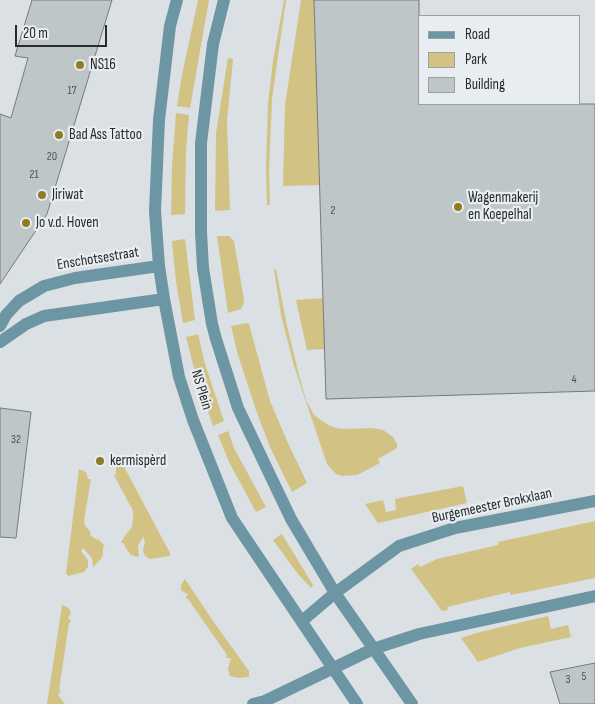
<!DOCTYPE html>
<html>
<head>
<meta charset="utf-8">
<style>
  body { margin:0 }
  #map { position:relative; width:595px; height:704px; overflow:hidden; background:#dae0e3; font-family:"Sofia Sans Condensed",sans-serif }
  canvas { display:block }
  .legend { position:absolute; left:418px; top:15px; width:162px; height:90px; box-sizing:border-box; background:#e7edf0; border:1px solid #9b9fa2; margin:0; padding:6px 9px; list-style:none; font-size:15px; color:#282b2c }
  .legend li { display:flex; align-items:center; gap:10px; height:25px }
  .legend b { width:25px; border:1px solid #9b9fa2 }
  .scale { position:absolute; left:15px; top:25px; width:92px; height:22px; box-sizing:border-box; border:2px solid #282b2c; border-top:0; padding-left:6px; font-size:15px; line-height:18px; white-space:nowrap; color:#282b2c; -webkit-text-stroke:4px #e7edf0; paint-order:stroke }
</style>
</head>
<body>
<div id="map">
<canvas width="595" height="704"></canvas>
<ul class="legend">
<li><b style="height:6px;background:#6d96a5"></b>Road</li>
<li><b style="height:14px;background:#d2c385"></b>Park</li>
<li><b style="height:14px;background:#bfc6c8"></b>Building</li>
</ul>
<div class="scale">20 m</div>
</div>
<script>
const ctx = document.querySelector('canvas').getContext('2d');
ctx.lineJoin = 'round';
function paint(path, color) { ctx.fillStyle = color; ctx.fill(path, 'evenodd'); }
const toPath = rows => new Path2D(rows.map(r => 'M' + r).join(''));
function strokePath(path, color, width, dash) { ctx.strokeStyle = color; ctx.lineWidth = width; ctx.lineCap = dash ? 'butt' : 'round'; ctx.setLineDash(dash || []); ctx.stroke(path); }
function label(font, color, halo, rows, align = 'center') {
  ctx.font = font + ' "Sofia Sans Condensed",sans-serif'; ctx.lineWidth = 4.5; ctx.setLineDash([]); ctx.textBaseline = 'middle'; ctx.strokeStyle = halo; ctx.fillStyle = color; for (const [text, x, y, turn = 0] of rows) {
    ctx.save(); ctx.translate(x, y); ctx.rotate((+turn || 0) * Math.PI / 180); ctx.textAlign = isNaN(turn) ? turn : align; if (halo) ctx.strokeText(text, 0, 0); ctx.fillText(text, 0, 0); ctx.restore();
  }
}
paint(toPath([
  [198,0,209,0,190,108,177,106,182,75],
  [284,0,286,0,272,99,269,170,270,205,267,205,266,168,268,103,273,61],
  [301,0,314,0,320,185,283,186,285,105],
  [228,58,233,59,227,122,230,210,215,211,216,133],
  [176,113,189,115,186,150,185,214,171,215,172,166],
  [217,236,229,236,234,241,244,300,244,303,241,309,228,313],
  [185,239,195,320,183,323,176,282,172,241],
  [274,269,276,269,287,326,299,375,306,400,314,415,328,425,336,428,344,429,372,428,383,430,393,437,397,444,397,448,378,459,380,463,357,475,342,476,336,474,327,464,294,366,281,315],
  [323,298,325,349,307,350,296,300],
  [246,323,249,324,270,401,288,443,307,483,292,492,270,447,257,413,238,355,231,326],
  [198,334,205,364,224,421,213,426,196,376,186,337],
  [228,431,234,448,266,507,256,512,229,462,218,435],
  [121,461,170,553,170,556,150,559,145,556,143,550,145,541,143,537,138,546,139,557,131,555,125,547,124,543,121,543,124,537,132,527,133,517,133,511,114,475,116,474,116,468],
  [79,469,86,472,88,479,91,479,84,520,85,525,91,533,90,535,97,540,98,539,105,546,103,547,103,555,101,559,93,567,92,558,83,548,81,551,88,560,88,567,84,572,68,576,66,573],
  [463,486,467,503,378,523,365,504,383,500,386,512,396,510,395,499],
  [595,521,595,578,511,595,510,592,447,607,448,610,442,611,411,569,418,564,420,567,437,559,498,545,498,542],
  [282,534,313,585,311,588,298,574,273,540],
  [185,579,213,621,249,671,249,677,238,678,230,676,228,669,231,658,226,658,227,655,188,599,185,598,188,595,181,590,181,585],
  [62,605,69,608,71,613,68,618,71,621,69,623,59,690,61,691,58,695,65,704,47,704],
  [548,616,551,629,568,625,571,637,520,648,478,662,461,638,480,632]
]), '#d2c385');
const building = toPath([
  [32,0,112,0,47,214,0,284,0,114,11,118,28,58,15,56,32,0],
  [314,0,419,0,419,104,595,104,595,391,326,399,314,0],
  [0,408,31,412,16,538,0,537,0,408],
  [595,663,595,704,560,704,550,672,595,663]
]);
paint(building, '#bfc6c8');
strokePath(building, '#757b7d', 1);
strokePath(toPath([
  [177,0,170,26,159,120,155,211,159,266,164,299,179,377,193,420,232,518,357,704],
  [224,0,213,44,201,143,201,232,203,268,212,324,216,339,238,408,291,519,335,593,412,704],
  [0,326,6,315,19,301,44,286,75,278,159,266],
  [0,342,26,324,44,316,164,299],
  [302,621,335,593,399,546,455,528,595,501],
  [253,704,265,701,373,649,419,634,595,596]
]), '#6d96a5', 12);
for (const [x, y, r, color] of [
  [80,65,5,"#8f7c23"],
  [59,135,5,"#8f7c23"],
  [42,195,5,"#8f7c23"],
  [458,207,5,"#8f7c23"],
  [26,223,5,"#8f7c23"],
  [100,461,5,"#8f7c23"]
]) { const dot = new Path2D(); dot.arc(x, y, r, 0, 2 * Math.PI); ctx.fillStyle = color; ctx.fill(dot); strokePath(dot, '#e7edf0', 2); }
label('12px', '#4e5253', null, [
  ["17",72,91],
  ["20",52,157],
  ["21",34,175],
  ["2",333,211],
  ["4",574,380],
  ["32",16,440],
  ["5",584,677],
  ["3",568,680]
]);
label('15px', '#282b2c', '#e7edf0', [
  ["NS16",90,65],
  ["Bad Ass Tattoo",69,135],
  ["Jiriwat",52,195],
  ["Wagenmakerij",468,198],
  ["en Koepelhal",468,215],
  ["Jo v.d. Hoven",36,223],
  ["kermispèrd",110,461]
], 'left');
label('15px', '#282b2c', '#e7edf0', [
  ["Enschotsestraat",98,259,-9],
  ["NS Plein",201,390,73],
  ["Burgemeester Brokxlaan",492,506,-12]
]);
</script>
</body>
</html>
